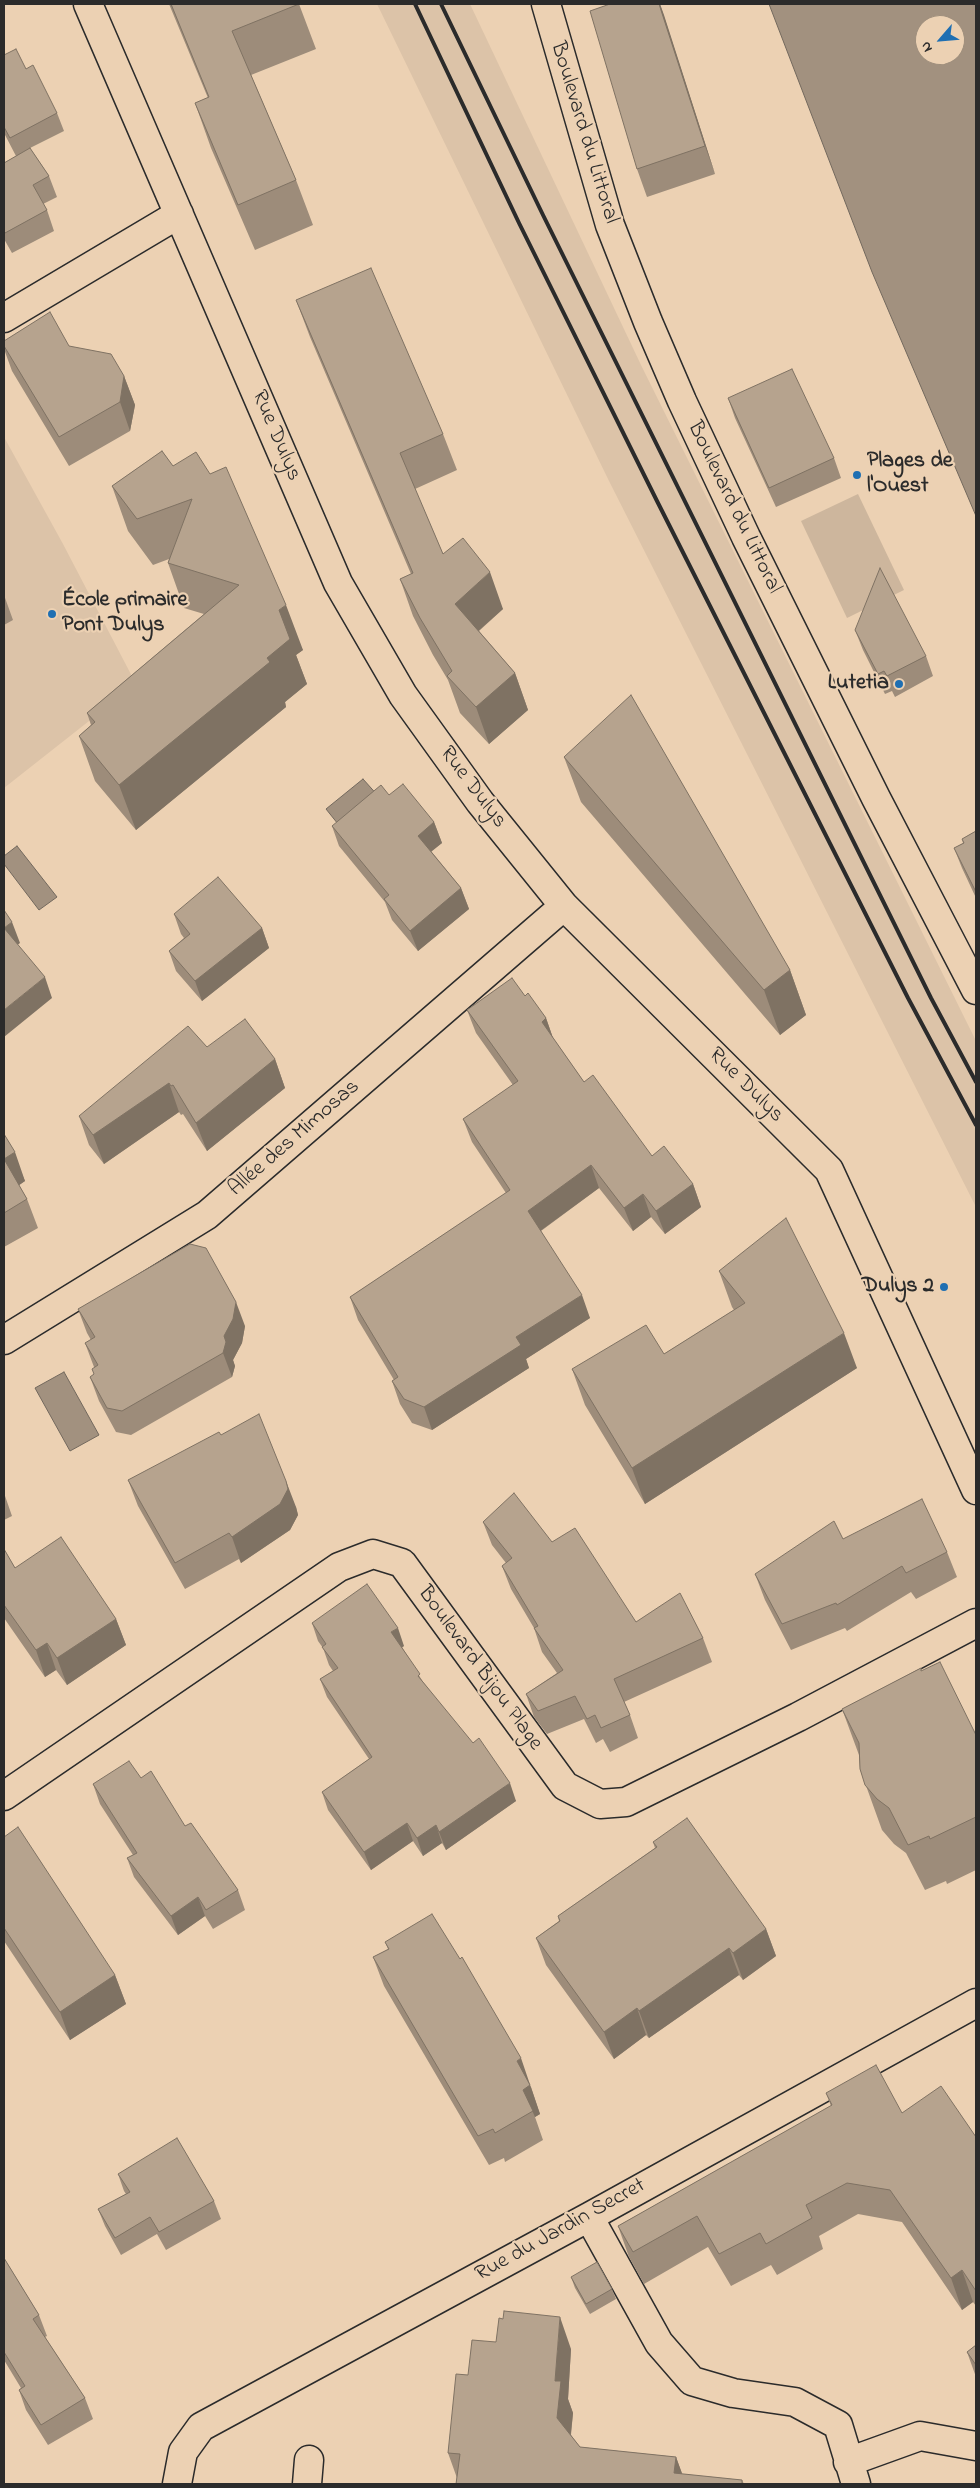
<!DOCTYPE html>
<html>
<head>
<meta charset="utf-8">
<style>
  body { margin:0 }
  #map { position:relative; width:980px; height:2488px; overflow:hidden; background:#ecd1b3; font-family:"Indie Flower",sans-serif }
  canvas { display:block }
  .frame { position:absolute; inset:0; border:5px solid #2b2b2b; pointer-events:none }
  .north { position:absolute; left:915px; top:15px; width:50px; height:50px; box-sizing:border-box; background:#ecd1b3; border:1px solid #9f8f7d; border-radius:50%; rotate:243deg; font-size:14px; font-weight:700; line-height:20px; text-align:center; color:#2b2b2b }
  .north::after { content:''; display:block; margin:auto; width:18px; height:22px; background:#1f6fb2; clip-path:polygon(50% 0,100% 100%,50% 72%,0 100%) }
</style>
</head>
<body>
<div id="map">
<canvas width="980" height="2488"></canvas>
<div class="frame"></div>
<div class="north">N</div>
</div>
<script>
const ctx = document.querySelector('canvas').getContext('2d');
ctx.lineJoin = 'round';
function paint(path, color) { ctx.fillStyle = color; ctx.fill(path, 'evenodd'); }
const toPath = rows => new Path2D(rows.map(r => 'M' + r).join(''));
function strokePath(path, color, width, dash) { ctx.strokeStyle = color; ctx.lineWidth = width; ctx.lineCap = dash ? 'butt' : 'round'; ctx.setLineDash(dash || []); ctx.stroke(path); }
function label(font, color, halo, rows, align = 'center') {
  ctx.font = font + ' "Indie Flower",sans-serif'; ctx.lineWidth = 4.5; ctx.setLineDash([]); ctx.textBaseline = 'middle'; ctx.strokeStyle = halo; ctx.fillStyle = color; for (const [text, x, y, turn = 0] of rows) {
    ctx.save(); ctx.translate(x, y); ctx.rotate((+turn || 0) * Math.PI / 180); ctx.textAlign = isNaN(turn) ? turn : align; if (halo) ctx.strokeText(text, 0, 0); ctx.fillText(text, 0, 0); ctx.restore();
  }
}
paint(toPath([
  [377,4,470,4,641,365,976,1041,976,1207,609,481],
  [4,437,63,544,136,684,4,788]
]), '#dcc3a8');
paint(toPath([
  [858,494,904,590,847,618,801,521]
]), '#cdb69d');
const water = toPath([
  [769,4,976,4,976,516,872,272,769,4],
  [925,25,955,25,955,55,925,55,925,25],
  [363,779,380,798,342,829,326,809,363,779],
  [17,846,57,897,39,910,4,864,4,856,17,846],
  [64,1372,99,1435,70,1451,35,1388,64,1372]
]);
paint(water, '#a2917f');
strokePath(water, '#72685d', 1);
const street = toPath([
  [88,4,338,583,403,695,480,802,564,906,829,1170,976,1490],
  [4,318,179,214],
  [4,1340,207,1215,564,906],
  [4,1796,339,1567,373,1554,402,1563,565,1786,600,1804,626,1802,798,1717,976,1623],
  [589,2217,659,2343,692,2381,733,2393,795,2402,838,2425,856,2484],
  [848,2462,920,2436,976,2446],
  [177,2484,183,2452,201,2427,589,2217,976,2003],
  [307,2484,309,2460]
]);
const secondary = toPath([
  [546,4,610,225,648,322,682,401,746,537,876,798,976,990]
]);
strokePath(street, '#2b2b2b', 31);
strokePath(secondary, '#2b2b2b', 31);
strokePath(street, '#ecd1b3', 28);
strokePath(secondary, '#ecd1b3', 28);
strokePath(toPath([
  [415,4,519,223,657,501,908,998,976,1125],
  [441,4,543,215,931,998,976,1082]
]), '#2b2b2b', 4);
paint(toPath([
  [169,4,299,4,316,49,251,75,296,180,313,225,255,250,211,148,195,103,208,98],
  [610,4,660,4,715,174,647,197,637,169],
  [4,55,26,69,57,113,64,131,30,148,49,176,57,197,43,204,47,210,54,231,12,253,4,239,4,163,16,156,4,133],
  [296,300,443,434,457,470,415,489,443,554,503,609,479,631,515,673,528,710,489,744,460,713,448,680,433,655,413,616,400,579,411,574,310,337],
  [4,341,69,346,124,376,135,405,130,431,69,466,12,371,4,349],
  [728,398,834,458,841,478,776,507,735,418],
  [162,451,303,650,296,655,307,684,285,702,286,707,136,830,95,781,79,736,91,725,87,713,204,614,184,608,168,563,169,559,153,565,128,531,112,486],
  [4,595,13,620,4,625],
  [855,630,926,656,933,676,895,697,892,691,885,694,863,650],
  [564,757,790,970,806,1015,780,1035,581,802],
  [389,795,434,822,442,843,431,851,461,888,469,909,418,951,392,920,385,902,339,846,332,826],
  [976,831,976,898,962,868,954,848,963,843,962,839],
  [174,914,262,928,269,948,202,1001,176,971,169,951,184,938,181,934],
  [525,996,546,1018,553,1038,584,1082,652,1156,693,1184,701,1207,665,1234,651,1217,633,1231,599,1188,541,1231,590,1318,526,1359,529,1368,432,1430,412,1423,400,1404,392,1381,394,1380,358,1320,350,1297,506,1193,472,1142,463,1119,513,1085,476,1033,467,1010],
  [207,1047,275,1059,285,1088,207,1151,183,1114,181,1115,179,1112,104,1164,89,1145,79,1116],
  [4,1134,25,1181,19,1185,27,1199,38,1228,4,1247],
  [719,1271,857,1368,645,1504,585,1405,572,1369,664,1354,734,1310,732,1307],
  [78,1309,245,1326,242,1343,233,1360,235,1366,232,1377,131,1435,116,1432,99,1401,90,1377,94,1374,94,1367,85,1343,91,1340,87,1333],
  [221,1435,296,1507,298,1515,290,1530,241,1563,239,1559,185,1589,138,1506,128,1480],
  [4,1493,12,1516,4,1520],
  [483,1522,552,1542,636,1622,703,1638,712,1662,624,1702,630,1715,638,1738,610,1752,603,1739,596,1743,584,1719,547,1734,534,1717,526,1694,557,1673,542,1652,534,1628,511,1589,502,1566,506,1563,492,1545],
  [843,1539,947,1552,957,1577,916,1599,911,1592,847,1631,845,1628,791,1650,765,1600,755,1574],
  [4,1549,15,1568,116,1619,126,1645,67,1685,56,1670,45,1677,4,1618],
  [312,1623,404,1646,402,1647,423,1682,516,1801,446,1850,442,1843,423,1856,413,1841,371,1870,328,1810,322,1792,369,1759,327,1697,320,1679,333,1671,329,1665,323,1648,318,1641],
  [921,1671,976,1735,976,1870,947,1884,946,1881,925,1890,906,1853,894,1844,882,1830,860,1769,859,1755,842,1709],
  [141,1778,185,1826,238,1890,245,1910,213,1929,205,1916,178,1935,134,1877,127,1858,133,1855,100,1804,93,1784],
  [4,1837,115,1975,126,2004,70,2040,4,1941],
  [653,1842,766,1929,776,1956,743,1980,739,1975,649,2038,646,2035,614,2059,546,1965,536,1938,559,1921,558,1916,655,1848],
  [385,1942,531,2087,540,2114,535,2117,543,2140,505,2162,504,2158,489,2165,384,1986,373,1957,388,1949],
  [826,2093,902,2113,976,2137,976,2306,973,2302,962,2310,902,2222,858,2214,819,2236,823,2249,777,2275,771,2265,731,2286,708,2247,644,2284,629,2257,618,2226,831,2106],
  [118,2174,214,2201,221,2219,166,2250,157,2234,121,2255,105,2226,98,2209,126,2194,124,2191],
  [4,2258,39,2315,47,2336,45,2337,85,2398,93,2419,48,2445,26,2410,19,2390,21,2388,4,2360],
  [571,2277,612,2289,616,2299,590,2314,575,2288],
  [976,2345,976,2377,967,2352],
  [571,2349,568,2399,573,2413,571,2435,580,2447,676,2457,682,2474,742,2480,744,2484,456,2484,457,2478,448,2453,468,2375]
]), '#9d8c7a');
paint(toPath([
  [659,4,660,4,664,15,715,174,705,146],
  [124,376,135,405,130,431,120,402],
  [490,572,503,609,468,640,455,604],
  [286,605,303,650,296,655,307,684,285,702,286,707,136,830,119,785,267,658,279,610],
  [515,673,528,710,489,744,476,707],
  [434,822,442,843,426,856,418,836],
  [461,888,469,909,418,951,410,931],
  [12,922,20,943,12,949,4,928],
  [262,928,269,948,202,1001,195,981],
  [790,970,806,1015,780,1035,764,990],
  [45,977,52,998,4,1037,4,1010],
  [546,1018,554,1041,542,1022],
  [275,1059,285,1088,207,1151,196,1123],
  [169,1083,179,1112,104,1164,93,1135],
  [15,1152,25,1181,15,1188,4,1159],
  [591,1165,599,1188,536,1234,528,1211],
  [693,1184,701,1207,665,1234,656,1211],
  [643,1194,651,1217,633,1231,624,1208],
  [582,1295,590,1318,526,1359,529,1368,432,1430,424,1407,516,1337],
  [236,1302,245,1326,242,1343,233,1360,235,1366,232,1377,223,1353,224,1336],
  [844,1333,857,1368,645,1504,632,1468],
  [286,1481,296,1507,298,1515,290,1530,241,1563,232,1537],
  [116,1619,126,1645,67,1685,57,1658],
  [398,1628,404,1646,398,1650,391,1632],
  [47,1643,56,1670,45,1677,36,1650],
  [510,1783,516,1801,446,1850,439,1832],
  [407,1823,413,1841,371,1870,364,1852],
  [436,1825,442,1843,423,1856,417,1838],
  [198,1897,205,1916,178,1935,171,1916],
  [766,1929,776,1956,743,1980,733,1953],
  [729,1948,739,1975,649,2038,639,2011],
  [115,1975,126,2004,70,2040,60,2012],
  [637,2008,646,2035,614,2059,604,2032],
  [521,2058,540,2114,535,2117,523,2090,517,2061],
  [962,2270,973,2302,962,2310,951,2278],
  [560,2317,571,2349,568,2399,573,2413,569,2451,557,2418,555,2381],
  [676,2457,686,2484,674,2473]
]), '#7f7263');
const building = toPath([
  [171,4,299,4,232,31,296,180,238,205,195,103,209,97,171,4],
  [610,4,659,4,705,146,637,169,590,11,610,4],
  [16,49,26,69,33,65,57,113,10,138,4,127,4,55,16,49],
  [30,148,49,176,33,185,47,210,5,233,4,231,4,163,30,148],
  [371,268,443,434,400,453,443,554,463,538,490,572,455,604,515,673,476,707,447,676,452,671,420,618,400,579,413,573,296,300,371,268],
  [50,312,69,346,111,354,124,376,120,402,59,437,4,346,4,341,50,312],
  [792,369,834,458,769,488,728,398,792,369],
  [162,451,173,466,196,452,210,474,226,467,286,605,279,610,290,639,267,658,270,662,119,785,79,736,95,722,87,713,239,585,168,563,192,499,137,519,112,486,162,451],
  [880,568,926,656,887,676,884,671,878,674,855,630,880,568],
  [631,695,790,970,764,990,564,757,631,695],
  [403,784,434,822,418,836,461,888,410,931,384,899,389,895,332,826,381,785,389,795,403,784],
  [976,831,976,892,954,848,964,843,962,839,976,831],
  [218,877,262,928,195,981,169,951,190,934,174,914,218,877],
  [4,910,12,922,4,928,45,977,4,1010,4,910],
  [512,978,525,996,528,993,546,1018,542,1022,584,1082,593,1075,652,1156,664,1146,693,1184,656,1211,643,1194,624,1208,591,1165,528,1211,582,1295,516,1337,521,1345,424,1407,404,1399,392,1381,398,1377,350,1297,510,1190,463,1119,518,1081,467,1010,512,978],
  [245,1019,275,1059,196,1123,173,1085,171,1086,169,1083,93,1135,79,1116,188,1026,207,1047,245,1019],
  [4,1134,15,1152,4,1159,27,1199,4,1213,4,1134],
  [786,1218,844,1333,632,1468,572,1369,646,1325,664,1354,745,1303,719,1271,786,1218],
  [190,1244,206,1248,236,1302,233,1319,224,1336,226,1342,223,1353,122,1411,107,1408,90,1377,94,1374,92,1369,98,1365,85,1343,95,1337,78,1309,190,1244],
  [259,1414,286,1481,288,1489,280,1504,232,1537,229,1533,175,1563,128,1480,219,1432,221,1435,259,1414],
  [514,1493,552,1542,575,1528,636,1622,680,1593,703,1638,614,1679,630,1715,601,1728,595,1715,587,1719,575,1696,538,1711,526,1694,563,1670,534,1628,538,1626,502,1566,512,1558,483,1522,514,1493],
  [922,1499,947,1552,906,1573,902,1566,837,1605,836,1603,782,1624,755,1574,834,1521,843,1539,922,1499],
  [61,1537,116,1619,57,1658,47,1643,36,1650,4,1605,4,1549,15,1568,61,1537],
  [367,1584,398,1628,391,1632,420,1674,418,1676,473,1743,479,1738,510,1783,439,1832,436,1825,417,1838,407,1823,364,1852,322,1792,372,1757,320,1679,338,1668,322,1647,326,1644,312,1623,367,1584],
  [940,1662,976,1735,976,1817,930,1839,929,1836,908,1845,889,1808,877,1799,865,1785,860,1769,859,1743,842,1709,921,1668,921,1671,940,1662],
  [129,1761,141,1778,151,1771,185,1826,191,1823,238,1890,206,1910,198,1897,171,1916,127,1858,137,1853,93,1784,129,1761],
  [687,1818,766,1929,733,1953,729,1948,639,2011,637,2008,604,2032,536,1938,560,1921,558,1916,657,1847,653,1842,687,1818],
  [18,1827,115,1975,60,2012,4,1928,4,1837,18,1827],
  [432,1914,460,1959,462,1957,521,2058,517,2061,530,2085,523,2090,533,2111,495,2133,493,2129,478,2136,373,1957,389,1949,385,1942,432,1914],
  [876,2065,902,2113,941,2086,976,2137,976,2291,962,2270,951,2278,890,2190,847,2183,806,2205,812,2218,766,2244,760,2233,719,2254,697,2216,633,2252,618,2226,832,2105,826,2093,876,2065],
  [177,2138,214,2201,159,2232,150,2217,115,2238,98,2209,130,2192,118,2174,177,2138],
  [4,2258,39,2315,33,2319,85,2398,41,2425,19,2390,25,2386,4,2352,4,2258],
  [597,2262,612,2289,586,2304,571,2277,597,2262],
  [504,2311,560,2317,555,2381,561,2381,557,2418,580,2447,676,2457,674,2473,742,2480,742,2484,456,2484,460,2454,448,2453,456,2374,468,2375,472,2340,496,2342,499,2318,503,2319,504,2311],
  [976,2345,976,2365,967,2352,976,2345]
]);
paint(building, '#b6a38e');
strokePath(building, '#7f7263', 1);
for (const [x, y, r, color] of [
  [857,475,5,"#1f6fb2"],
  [52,614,5,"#1f6fb2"],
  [899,684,5,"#1f6fb2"],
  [944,1287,5,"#1f6fb2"]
]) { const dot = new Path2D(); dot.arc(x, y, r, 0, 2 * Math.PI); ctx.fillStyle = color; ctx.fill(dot); strokePath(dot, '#ecd1b3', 2); }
label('22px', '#2b2b2b', '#ecd1b3', [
  ["Boulevard du Littoral",583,133,73],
  ["Rue Dulys",275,436,67],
  ["Boulevard du Littoral",733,508,64],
  ["Rue Dulys",472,788,53],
  ["Rue Dulys",745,1086,45],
  ["Allée des Mimosas",295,1139,-41],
  ["Boulevard Bijou Plage",479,1669,54],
  ["Rue du Jardin Secret",561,2231,-29]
]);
label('bold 22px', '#2b2b2b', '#ecd1b3', [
  ["Plages de",867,462],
  ["l'Ouest",867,487],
  ["École primaire",62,601],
  ["Pont Dulys",62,626],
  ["Lutetia",889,684,"right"],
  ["Dulys 2",934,1287,"right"]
], 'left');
</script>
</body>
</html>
